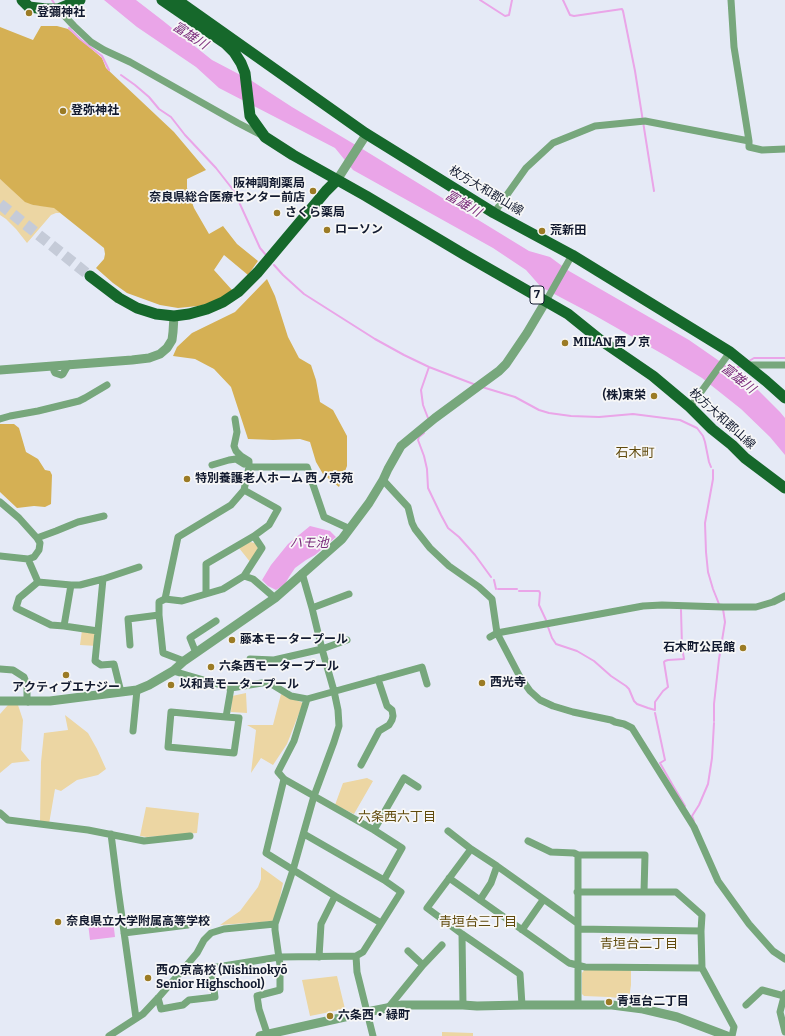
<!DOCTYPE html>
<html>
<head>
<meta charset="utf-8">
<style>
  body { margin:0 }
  canvas { display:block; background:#e5eaf6 }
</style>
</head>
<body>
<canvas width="785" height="1036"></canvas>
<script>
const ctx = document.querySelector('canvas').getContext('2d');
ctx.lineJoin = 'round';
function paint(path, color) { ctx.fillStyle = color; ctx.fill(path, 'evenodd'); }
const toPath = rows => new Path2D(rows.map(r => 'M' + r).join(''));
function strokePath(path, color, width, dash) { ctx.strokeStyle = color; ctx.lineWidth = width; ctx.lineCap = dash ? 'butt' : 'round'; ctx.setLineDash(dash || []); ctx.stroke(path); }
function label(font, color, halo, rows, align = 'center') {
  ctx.font = font + ' Bitter,"Noto Sans JP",serif'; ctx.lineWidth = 3.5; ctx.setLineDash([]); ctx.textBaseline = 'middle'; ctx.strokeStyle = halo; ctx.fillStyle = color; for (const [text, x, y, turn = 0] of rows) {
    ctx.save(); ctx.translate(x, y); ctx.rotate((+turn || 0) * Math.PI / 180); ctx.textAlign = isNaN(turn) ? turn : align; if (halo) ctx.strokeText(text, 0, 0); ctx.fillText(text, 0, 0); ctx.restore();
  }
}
paint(toPath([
  [0,179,33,205,54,207,60,213,56,213,51,215,27,243,16,229,6,219,0,215],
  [250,542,255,543,258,548,251,563,239,548],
  [82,630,98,633,97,646,80,645],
  [246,693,247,713,231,712,232,696],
  [281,694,303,703,287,744,273,765,261,758,251,773,256,730,247,725,273,725],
  [8,705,18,705,23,720,21,750,30,761,12,763,0,773,0,714],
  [65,715,88,733,97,749,106,769,98,775,77,780,61,791,55,789,49,824,40,822,41,762,44,733,68,730],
  [367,778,373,781,354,814,335,805,343,783],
  [146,807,199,813,197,833,147,837,140,836],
  [261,867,283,883,275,921,220,925,240,911,258,887,261,879],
  [585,969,631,970,631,985,629,999,609,997,584,996,582,994,582,973],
  [337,976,345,1009,310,1016,302,980],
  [442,1032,473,1033,473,1036,442,1036]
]), '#ecd6a3');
paint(toPath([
  [41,26,57,26,68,29,102,58,106,68,174,132,206,170,187,179,187,188,194,208,209,234,223,226,237,244,258,261,248,275,224,255,214,270,232,290,222,298,210,303,198,306,178,308,160,305,127,293,113,283,96,268,104,259,105,254,104,248,54,208,33,205,25,202,0,179,0,27,33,40],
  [267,279,275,296,288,337,299,358,311,365,316,380,320,402,333,410,347,436,347,466,339,487,323,474,316,462,310,442,300,439,273,440,248,439,231,387,214,369,195,359,173,356,177,347,192,333,235,312],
  [0,424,14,424,19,428,26,452,38,459,45,470,50,471,52,475,51,504,45,507,34,506,17,508,0,492]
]), '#d5b054');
paint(toPath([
  [104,0,136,0,162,20,212,60,252,81,292,107,364,150,529,251,550,257,569,271,689,340,751,383,780,412,785,418,785,455,770,437,741,409,702,378,666,356,594,315,541,287,526,270,493,248,353,170,335,148,219,88,196,67,137,27],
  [310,526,330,531,336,537,315,555,306,560,295,568,289,577,285,584,276,590,268,586,262,580,271,565,288,544],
  [113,920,115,937,90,940,88,923]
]), '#eaa5e8');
strokePath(toPath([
  [52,0,54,3],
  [480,0,505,16,509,15,512,0],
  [563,0,570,15,574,16,622,9,623,11,635,71,654,191],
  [69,28,80,39,102,56,109,70],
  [121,75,135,85,149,97,159,109,171,117,185,135,216,168,234,191,260,248,266,255],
  [274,265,283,275,304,294,375,339,404,355,429,367,476,385],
  [749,361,754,358,785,358],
  [731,371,742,365],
  [482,387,515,397,539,410,549,413,571,416,599,417,633,414,680,420,697,428,703,436,705,442,709,462,711,467],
  [428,418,423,405,421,390,429,367],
  [424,433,419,437,418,440,424,456,427,469,428,488,441,515,448,528,459,537,475,555,491,577],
  [713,470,713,479,705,523,706,552,708,572,713,589,719,604],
  [494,580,496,589],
  [498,589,517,589],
  [519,591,539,591,540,593,539,605,546,620],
  [548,627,552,638,556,644,577,651,594,661,611,676,626,686,629,689,634,701,637,704,648,708,655,710],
  [655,709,655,702,663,691,668,687,664,662,665,661,668,660,684,659,682,647,681,610],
  [655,713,665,760,660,763,672,784,685,806],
  [714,721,714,704,719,659,725,622,723,609],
  [694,821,692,816,699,805,708,784,712,758,714,723]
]), '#eaa5e8', 2);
strokePath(toPath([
  [0,204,90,276]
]), '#c5cbd8', 11, [11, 5.5]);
strokePath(toPath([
  [731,0,734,47,749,141],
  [58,9,74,26,91,42,104,50,130,62,238,123,263,136],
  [494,213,526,168,553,143,595,126,645,121,749,141,749,147,762,150,785,149],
  [546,301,572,255],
  [746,365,785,365],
  [53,366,54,371,55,373,61,375,63,374,67,367,70,364],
  [690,407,730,352],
  [0,419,10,416,38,411,79,401,85,398,107,385],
  [235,419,237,432,234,446,236,451,241,456,249,461,249,467],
  [212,465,229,460,236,459,244,464],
  [383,480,408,507,412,523,415,529,430,548,449,566,479,587,492,599,497,633,520,677,530,691,540,700,553,706,573,712,611,720,615,722,624,724,632,728,694,827,718,881,749,924,773,951,785,959],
  [244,490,249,467,307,467,324,517,350,529],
  [0,502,19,518,37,538,40,543,39,550,34,557,28,559],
  [254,536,206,564,206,594,182,601,165,599,178,537,231,505,244,490,278,509,269,525,254,536,262,548,244,576,253,579,275,598],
  [37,538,56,531,78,522,104,516],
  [0,556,28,559,38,582,71,585,80,585,103,579,139,567],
  [38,582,19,598,16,608,51,625,64,626],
  [71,585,64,626,98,631,103,579],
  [206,594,223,589,244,576],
  [165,599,159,602,159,615,163,653,184,661],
  [312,608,349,594],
  [98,631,95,661,101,665,114,664,121,692],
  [490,637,497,633,643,606,662,605,723,607,756,607,773,602,785,596],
  [130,645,128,619,159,615],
  [196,653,190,638,216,621],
  [250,659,274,660,322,649,347,640],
  [0,669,13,670,24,677,27,685,27,699,28,702],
  [173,671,231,688,268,682,291,696,307,699],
  [226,717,171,712,168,747,234,753,239,718,226,717,231,688],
  [133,731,137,690],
  [361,765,379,731,389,725,392,720,393,716,392,710,387,706,378,679],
  [284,779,266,853,335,896,381,923],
  [0,813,8,820,88,830,144,841,190,836],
  [374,830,404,778,418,787],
  [448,831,471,849,497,866,577,923],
  [111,834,118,889,136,1018],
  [304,834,384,880,401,892,363,952,356,956,357,972,373,1036],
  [528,841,551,852,574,853,578,855,645,855,644,892],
  [471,849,427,908,462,934,520,974,522,1005],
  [449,878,569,963,585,967,702,968],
  [384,880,402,848,374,830,284,779,278,772,294,741,307,699,422,667,427,684],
  [577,892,676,892,702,915,701,931,702,968,734,1027,732,1036],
  [480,900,491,883,497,866],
  [578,929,701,931],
  [522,930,543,900],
  [124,933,188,925],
  [462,934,463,1005],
  [408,951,423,965],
  [319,957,321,924,335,896],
  [182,971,211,968,279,957,356,956],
  [785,993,780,1012,785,1032],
  [158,998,161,1009,183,1005,189,1000,215,997,211,968],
  [578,1005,578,855],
  [746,1005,762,990,784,996],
  [388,1008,423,965,442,945],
  [109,1036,143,1014,158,998,186,966,197,953,204,940,211,933,224,929,275,924],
  [268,1036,259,1009,257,996,280,990,280,965,275,930,275,924,293,870,314,796,334,742,339,726,338,710,334,691,322,649,312,608,302,573]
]), '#77a77c', 7);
strokePath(toPath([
  [337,180,364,138,365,133],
  [0,370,132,360,149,358,160,354,167,348,172,340,173,332,174,316],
  [0,701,50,701,137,690,149,685,173,671,184,661,275,598,342,539,369,503,383,480,388,469,401,446,435,418,499,371,506,364,527,333,546,301],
  [260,1036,367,1012,402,1005,463,1005,477,1006,522,1005,612,1005,643,1009,677,1017,727,1036]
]), '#77a77c', 9);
strokePath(toPath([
  [22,0,29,7,46,9,58,9,80,0],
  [162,0,226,44,234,52,241,63,245,73,250,116,265,137,293,155,366,196,465,255,568,314,599,339,653,376,690,407,712,429,732,445,745,458,785,488],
  [177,0,365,133,494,213,572,255,730,352,766,381,785,398],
  [90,276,119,298,137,308,156,314,174,316,189,314,207,309,223,302,238,292,258,272,326,191,337,180]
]), '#16682b', 11);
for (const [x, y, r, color] of [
  [29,13,4,"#9b7b25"],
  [63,111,4,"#9b7b25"],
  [313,191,4,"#9b7b25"],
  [277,213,4,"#9b7b25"],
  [327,230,4,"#9b7b25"],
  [542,231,4,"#9b7b25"],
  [565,343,4,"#9b7b25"],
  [654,396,4,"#9b7b25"],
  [187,479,4,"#9b7b25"],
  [232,640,4,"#9b7b25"],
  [743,648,4,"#9b7b25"],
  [211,667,4,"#9b7b25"],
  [66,675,4,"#9b7b25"],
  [482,683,4,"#9b7b25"],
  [171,685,4,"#9b7b25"],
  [58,922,4,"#9b7b25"],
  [148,978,4,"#9b7b25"],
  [609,1002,4,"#9b7b25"],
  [330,1016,4,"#9b7b25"]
]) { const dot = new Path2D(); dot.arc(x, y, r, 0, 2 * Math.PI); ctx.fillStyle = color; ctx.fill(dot); strokePath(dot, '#f7f7f7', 1.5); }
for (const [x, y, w] of [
  [537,295,14]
]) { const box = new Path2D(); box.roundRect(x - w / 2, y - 9, w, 18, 3); ctx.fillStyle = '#f7f7f7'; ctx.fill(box); strokePath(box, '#121a2f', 1); }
label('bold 11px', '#121a2f', null, [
  ["7",537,295]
]);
label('bold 12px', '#121a2f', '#f7f7f7', [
  ["登彌神社",37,13],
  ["登弥神社",71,111],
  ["阪神調剤薬局",305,184,"right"],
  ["奈良県総合医療センター前店",305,198,"right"],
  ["さくら薬局",285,213],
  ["ローソン",335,230],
  ["荒新田",550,231],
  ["MILAN 西ノ京",573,343],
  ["(株)東栄",646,396,"right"],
  ["特別養護老人ホーム 西ノ京苑",195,479],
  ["藤本モータープール",240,640],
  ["石木町公民館",735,648,"right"],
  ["六条西モータープール",219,667],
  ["西光寺",490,683],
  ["以和貴モータープール",179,685],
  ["アクティブエナジー",66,688,"center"],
  ["奈良県立大学附属高等学校",66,922],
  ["西の京高校 (Nishinokyō",156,971],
  ["Senior Highschool)",156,985],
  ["青垣台二丁目",617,1002],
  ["六条西・緑町",338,1016]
], 'left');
label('12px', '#121a2f', '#f7f7f7', [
  ["枚方大和郡山線",486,191,31],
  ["枚方大和郡山線",722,419,42]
]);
label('italic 13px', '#792a7a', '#f7f7f7', [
  ["富雄川",190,36,33],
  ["富雄川",463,204,30],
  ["富雄川",738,379,38],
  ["ハモ池",309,543]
]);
label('13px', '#604a0c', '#f7f7f7', [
  ["石木町",635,453],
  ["六条西六丁目",397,817],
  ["青垣台三丁目",478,922],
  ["青垣台二丁目",639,944]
]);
</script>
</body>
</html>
